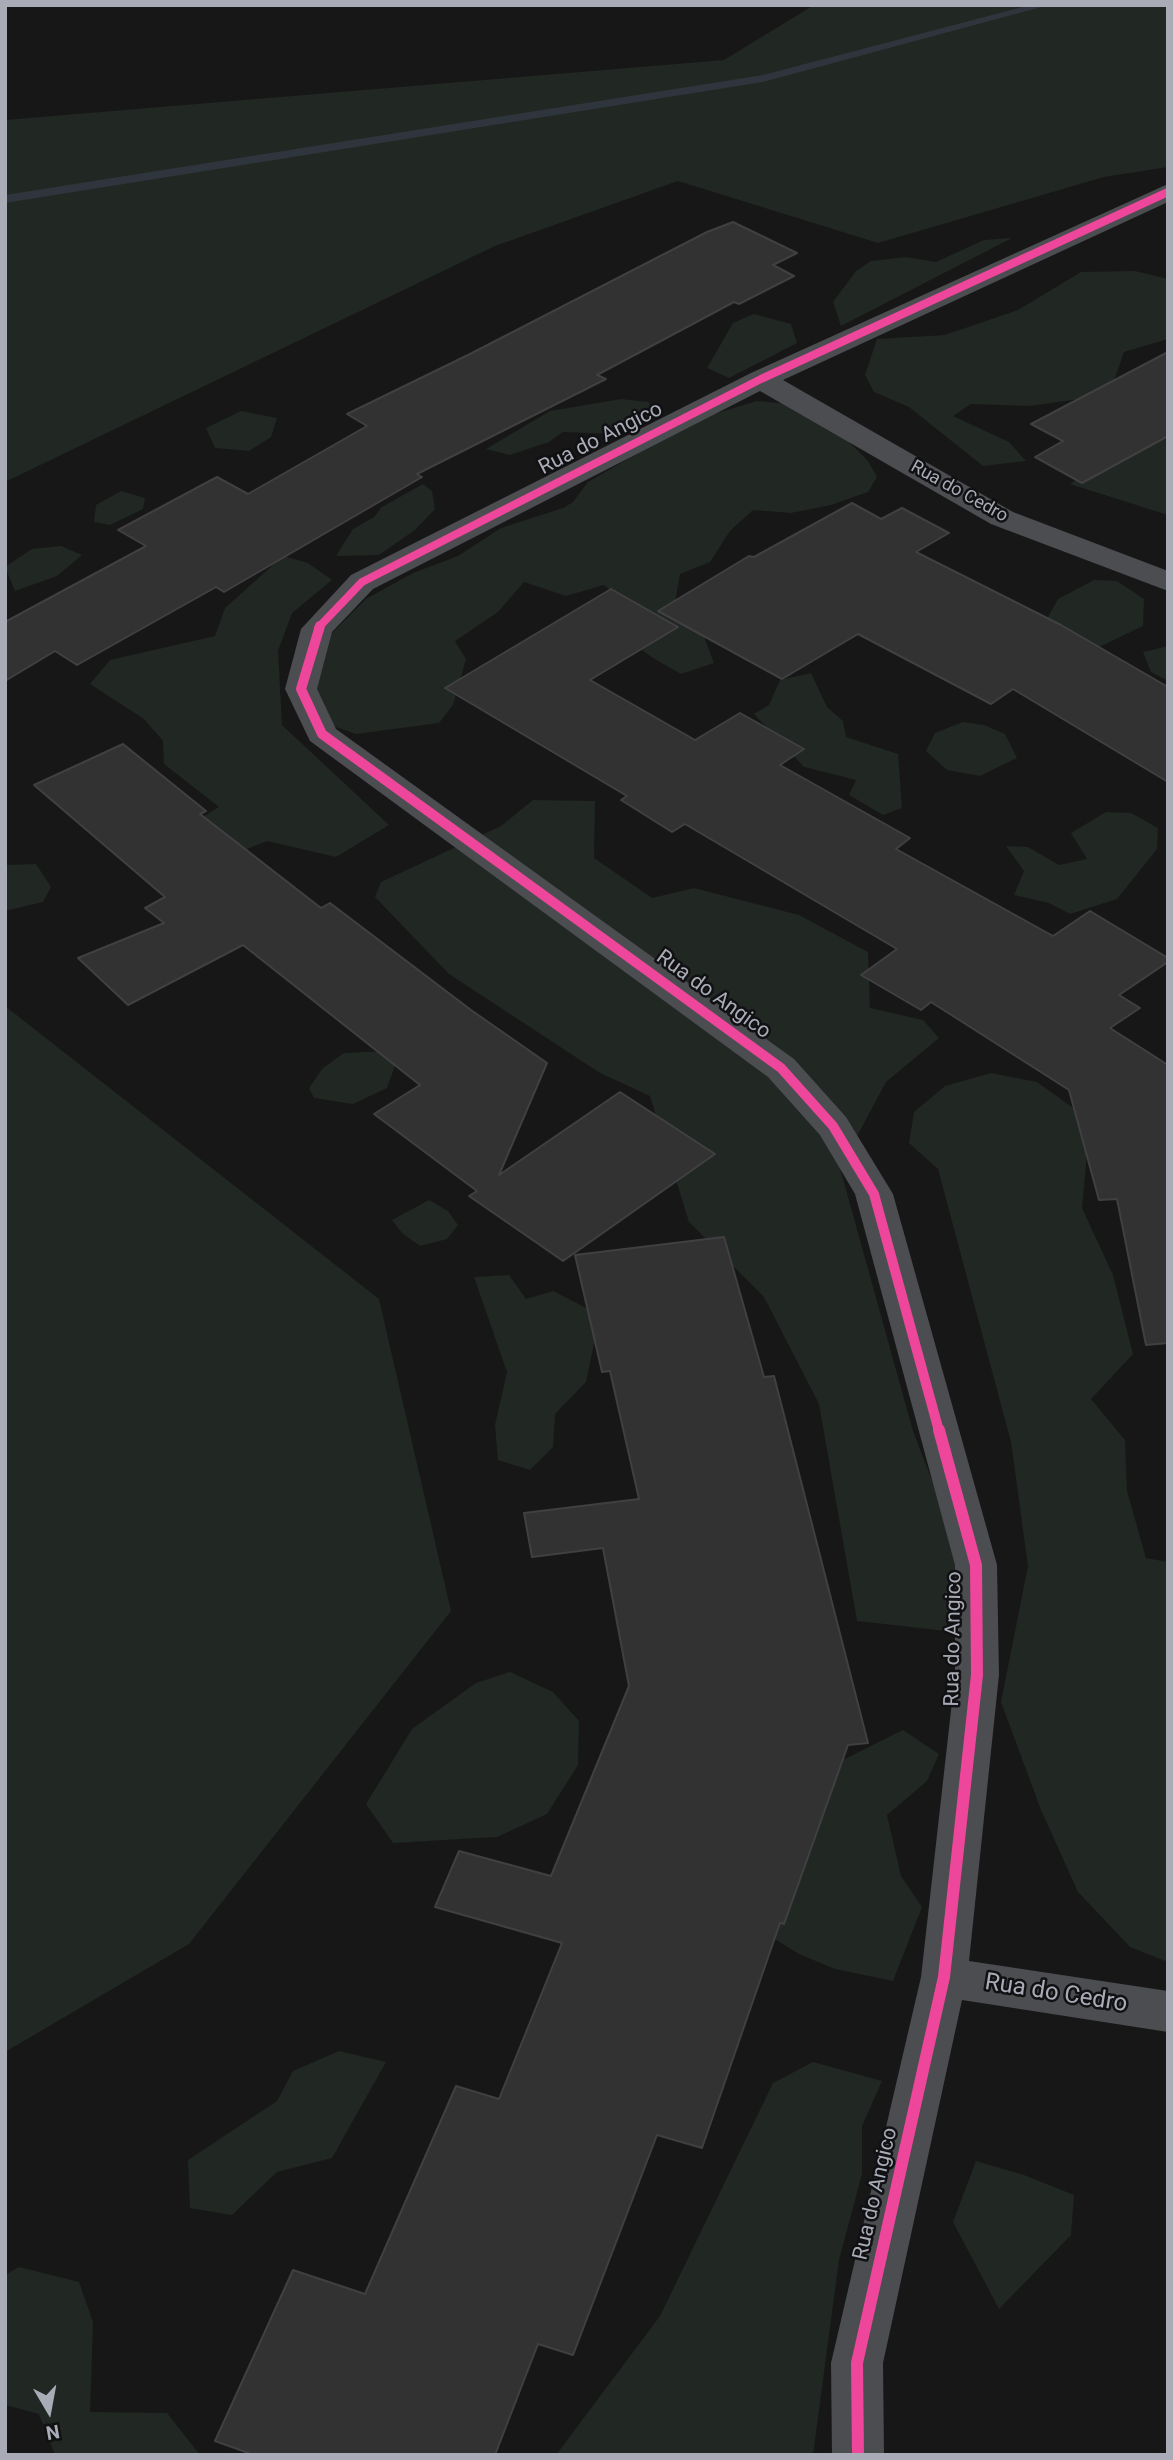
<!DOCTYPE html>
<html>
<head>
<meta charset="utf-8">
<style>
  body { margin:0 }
  #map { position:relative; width:1173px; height:2460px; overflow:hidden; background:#171717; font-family:Roboto,sans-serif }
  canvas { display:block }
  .frame { position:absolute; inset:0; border:7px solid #a9acb7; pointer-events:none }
  .north { position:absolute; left:14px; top:2376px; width:70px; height:70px; -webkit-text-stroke:5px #111113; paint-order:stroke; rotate:170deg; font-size:19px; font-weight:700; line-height:28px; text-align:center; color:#a9acb7 }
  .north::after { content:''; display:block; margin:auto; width:24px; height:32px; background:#a9acb7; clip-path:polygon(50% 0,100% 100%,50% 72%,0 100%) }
</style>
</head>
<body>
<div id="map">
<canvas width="1173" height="2460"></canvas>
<div class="frame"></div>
<div class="north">N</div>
</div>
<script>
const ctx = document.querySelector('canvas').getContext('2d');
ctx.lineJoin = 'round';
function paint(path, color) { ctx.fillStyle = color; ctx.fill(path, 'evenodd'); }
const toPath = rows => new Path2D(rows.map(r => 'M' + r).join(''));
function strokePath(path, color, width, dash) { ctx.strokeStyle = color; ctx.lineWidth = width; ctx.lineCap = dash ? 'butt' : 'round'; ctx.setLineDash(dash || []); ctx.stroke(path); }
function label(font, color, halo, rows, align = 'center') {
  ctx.font = font + ' Roboto,sans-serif'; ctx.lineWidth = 5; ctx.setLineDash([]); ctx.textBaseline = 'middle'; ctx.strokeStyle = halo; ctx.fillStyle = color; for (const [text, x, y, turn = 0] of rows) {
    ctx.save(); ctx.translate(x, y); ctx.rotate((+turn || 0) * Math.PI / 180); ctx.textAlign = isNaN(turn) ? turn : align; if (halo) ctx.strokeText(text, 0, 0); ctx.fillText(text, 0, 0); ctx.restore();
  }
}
paint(toPath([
  [814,5,1168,5,1168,167,1104,177,878,243,678,181,495,246,5,482,5,120,724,60],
  [1012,238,841,326,833,302,856,271,871,261,906,257,936,262,984,240],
  [1135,271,1168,279,1168,339,1124,352,1109,395,1029,406,971,404,953,416,1009,442,1026,461,983,466,909,407,874,392,865,375,877,339,945,335,1018,310,1081,272],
  [754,314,791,324,797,343,729,378,707,368,733,323],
  [621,399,648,402,660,415,617,434,563,432,549,442,510,455,486,449,550,411],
  [757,401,789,404,838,431,868,461,877,477,868,492,831,505,791,513,753,510,730,531,710,562,680,574,675,603,697,619,714,663,681,674,653,658,616,631,641,615,604,585,566,596,524,582,498,612,455,641,466,659,453,705,439,723,356,734,324,723,313,683,330,635,366,599,413,573,458,556,501,528,563,508,573,502,588,482,697,419],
  [241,411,277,418,271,437,249,451,215,448,206,428],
  [1168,424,1168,515,1070,484],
  [423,484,432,491,435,509,415,530,379,555,336,556,353,529,374,517,382,507],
  [121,491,145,498,143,509,110,525,94,522,96,505],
  [61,546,82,555,57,576,15,591,5,567,32,549],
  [283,556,308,563,332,580,292,613,278,651,282,725,389,825,336,857,267,841,199,868,162,842,219,807,164,764,163,741,144,719,90,684,110,660,215,636,225,608],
  [1094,580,1117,581,1144,599,1143,626,1070,661,1037,637,1058,599],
  [1168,646,1168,681,1151,672,1143,652],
  [811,673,827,707,843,721,846,737,898,754,902,808,883,815,849,795,856,780,804,767,754,714,769,705,780,680],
  [963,722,984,725,1005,734,1017,758,980,776,947,770,926,751,935,733],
  [533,800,595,801,594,858,652,898,694,888,799,915,868,952,870,1008,923,1020,939,1038,886,1082,840,1168,913,1431,958,1548,946,1631,857,1621,819,1404,764,1297,689,1222,650,1096,600,1073,449,974,375,897,381,882,501,826],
  [1106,812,1131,813,1158,828,1157,849,1117,899,1070,914,1049,903,1014,895,1024,871,1006,846,1028,847,1059,865,1087,859,1071,833],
  [36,864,51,887,43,902,5,911,5,865],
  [5,1006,379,1299,451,1611,189,1944,5,2052],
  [387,1051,397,1060,387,1088,353,1104,314,1098,309,1088,323,1068,344,1053],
  [991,1073,1037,1082,1090,1120,1082,1208,1113,1275,1133,1354,1091,1399,1125,1440,1127,1491,1146,1558,1168,1562,1168,1962,1130,1947,1078,1892,1041,1810,1001,1702,1028,1566,1011,1442,938,1169,909,1143,914,1112,945,1086],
  [429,1200,448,1211,458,1225,447,1239,420,1246,402,1233,392,1220],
  [509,1275,526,1299,553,1291,600,1315,586,1382,555,1414,553,1447,530,1470,498,1460,495,1425,507,1372,474,1277],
  [510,1672,553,1692,579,1721,578,1765,547,1814,497,1837,393,1843,366,1804,412,1729,476,1683],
  [903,1730,939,1754,927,1781,887,1815,901,1876,922,1907,893,1981,835,1969,799,1954,746,1921,837,1763],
  [339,2051,386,2062,332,2158,277,2172,232,2215,190,2208,188,2160,277,2101,293,2071],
  [813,2062,882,2081,862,2126,862,2174,839,2260,813,2455,556,2455,660,2316,773,2083],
  [976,2161,1024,2175,1074,2195,1071,2235,999,2309,953,2222],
  [19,2267,79,2282,93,2322,90,2412,167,2413,200,2455,55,2455,39,2414,5,2405,5,2275]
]), '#212722');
paint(toPath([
  [1030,5,1049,5,763,82,5,203,5,195,763,75,1030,5]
]), '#2e353c');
const building = toPath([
  [733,222,797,253,773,265,794,276,739,304,734,302,597,375,606,379,417,474,422,477,224,592,216,587,77,665,55,651,5,681,5,622,146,546,118,530,217,477,248,494,367,426,347,414,470,354,707,232,733,222],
  [1168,352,1168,436,1082,483,1035,457,1063,441,1031,424,1168,352],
  [852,503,881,519,902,508,949,533,916,552,1061,625,1168,687,1168,782,1013,689,991,704,858,634,782,679,658,611,749,556,754,557,852,503],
  [611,589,678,627,590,680,695,740,740,713,804,749,780,765,910,838,896,849,1053,936,1090,911,1168,958,1168,962,1119,995,1140,1008,1110,1028,1168,1065,1168,1343,1146,1345,1117,1199,1099,1200,1069,1090,931,1002,921,1010,861,975,897,949,685,824,672,832,621,800,627,796,445,688,611,589],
  [123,744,206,811,200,814,321,908,330,903,471,1010,547,1063,499,1175,620,1092,715,1154,563,1261,469,1196,477,1191,374,1114,420,1085,243,945,128,1005,78,958,164,923,145,908,165,897,34,785,123,744],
  [724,1237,764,1377,774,1376,868,1743,848,1745,784,1924,780,1923,702,2148,657,2135,573,2355,538,2344,495,2455,254,2455,215,2441,293,2270,365,2294,456,2086,499,2099,562,1943,435,1907,459,1851,551,1876,629,1686,603,1548,532,1557,524,1513,639,1499,610,1371,602,1372,575,1255,724,1237]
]);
paint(building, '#323232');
strokePath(building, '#404043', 2);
paint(toPath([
  [1168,184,1168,202,783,380,1013,512,1168,571,1168,591,991,524,760,391,373,589,332,632,317,689,336,729,794,1059,846,1117,893,1194,997,1565,999,1675,969,1961,1168,1991,1168,2032,962,2000,883,2363,884,2455,832,2455,831,2363,921,1977,955,1675,955,1565,855,1194,820,1135,768,1077,310,741,285,689,301,629,351,575,751,373,1168,184]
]), '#4c4d50');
strokePath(toPath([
  [318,628,362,582,761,379,1168,192]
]), '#ed469a', 8);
strokePath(toPath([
  [320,626,301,689,322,734,781,1068,833,1126,874,1194,939,1431]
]), '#ed469a', 10);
strokePath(toPath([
  [858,2455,857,2363,944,1977,977,1675,976,1565,939,1430]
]), '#ed469a', 12);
label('18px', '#a9acb7', '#111113', [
  ["Rua do Cedro",959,492,29]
]);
label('21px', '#a9acb7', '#111113', [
  ["Rua do Angico",601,439,-27],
  ["Rua do Angico",713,995,36],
  ["Rua do Angico",954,1639,-89],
  ["Rua do Angico",876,2194,-77]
]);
label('24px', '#a9acb7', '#111113', [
  ["Rua do Cedro",1056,1994,9]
]);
</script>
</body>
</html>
